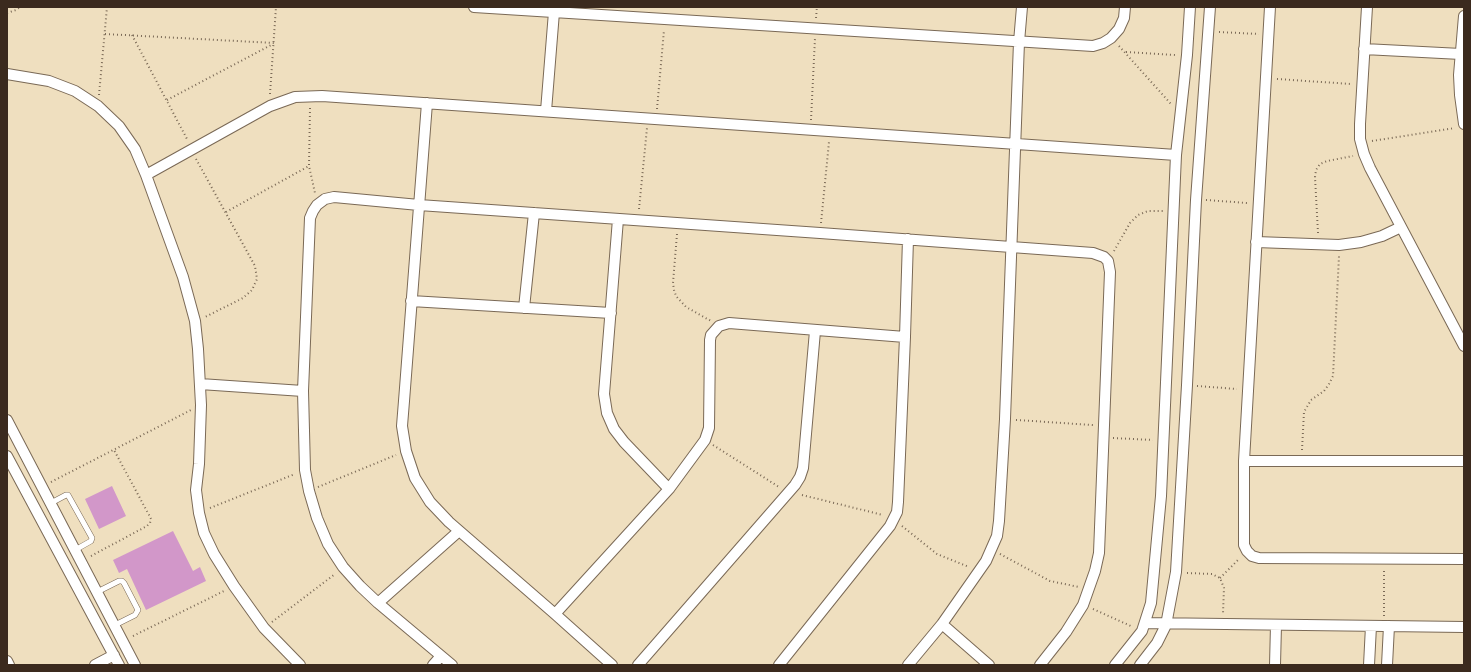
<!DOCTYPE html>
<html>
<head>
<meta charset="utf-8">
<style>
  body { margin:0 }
  #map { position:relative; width:1471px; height:672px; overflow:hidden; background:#efdfbf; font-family:"Gentium Book Plus",serif }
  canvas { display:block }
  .frame { position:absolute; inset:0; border:8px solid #3b2a1e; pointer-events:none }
</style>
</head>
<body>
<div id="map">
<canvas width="1471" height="672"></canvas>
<div class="frame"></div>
</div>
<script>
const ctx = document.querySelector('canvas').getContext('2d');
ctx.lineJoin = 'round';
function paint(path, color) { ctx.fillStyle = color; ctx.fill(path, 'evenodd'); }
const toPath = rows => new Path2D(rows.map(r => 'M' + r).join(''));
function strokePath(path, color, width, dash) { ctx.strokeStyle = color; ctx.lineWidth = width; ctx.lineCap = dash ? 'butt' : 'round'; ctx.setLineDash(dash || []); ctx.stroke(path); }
paint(toPath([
  [112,486,126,516,99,529,85,499],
  [173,531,193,571,200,567,206,581,146,610,127,569,119,573,113,560]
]), '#d297c9');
const service = toPath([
  [51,503,66,495,68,495,92,538,91,541,75,550],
  [97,592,119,581,122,581,124,583,138,610,135,615,115,625]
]);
const minor = toPath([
  [474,7,1093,46,1103,43,1111,38,1119,29,1124,18,1125,7],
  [1270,7,1244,461,1244,545,1247,551,1252,556,1259,558,1464,559],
  [1367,7,1360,124,1360,139,1364,154,1370,168,1464,346],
  [1464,16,1459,75,1460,95,1464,124],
  [1364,49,1461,54],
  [7,74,49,81,75,91,98,106,119,126,135,149,146,175,183,277,195,321,198,349,201,405,199,464,196,490,199,513,204,533,214,554,234,586,264,628,300,665],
  [427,103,404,401,402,426,406,451,415,478,430,502,449,522,555,614,612,665],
  [546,111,554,12],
  [146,175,270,106,295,97,322,96,1176,155],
  [618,219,604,394,607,413,614,429,624,442,669,489],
  [1256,242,1339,245,1361,242,1382,236,1401,227],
  [411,301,611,313],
  [524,308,534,213],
  [200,384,303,391],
  [7,420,135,665],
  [7,456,119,665],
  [1244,461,1464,461],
  [378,603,459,531],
  [555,614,669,489,705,440,709,428,710,340,711,335,719,326,729,323,905,337],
  [1146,623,1464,627],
  [942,624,989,665],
  [7,661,9,665],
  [95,665,114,655],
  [433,665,441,656],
  [452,665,378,603,360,586,343,567,328,544,317,518,309,491,305,470,303,391,310,218,313,211,317,205,325,199,334,197,419,205,820,233,1093,253,1104,257,1108,261,1110,272,1099,553,1095,571,1083,605,1066,632,1040,665],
  [638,665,795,485,800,477,803,468,815,331],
  [779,665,890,526,897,512,898,502,905,337,908,239],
  [908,665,942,624,986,561,997,536,999,521,1005,419,1019,42,1022,7],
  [1115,665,1142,631,1151,603,1161,496,1176,155,1187,55,1190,7],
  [1140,665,1157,643,1166,625,1176,572,1187,385,1196,200,1210,7],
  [1275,665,1276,625],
  [1369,665,1371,626],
  [1387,665,1389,626]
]);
strokePath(service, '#7a6956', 6);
strokePath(minor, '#7a6956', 12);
strokePath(toPath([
  [7,13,16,10,20,7],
  [816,18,817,7],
  [1219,32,1259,34],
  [105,34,274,43],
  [132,35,187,139],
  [1119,46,1171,104],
  [1126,52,1176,55],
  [1277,79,1351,84],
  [270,94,276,7],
  [99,95,107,7],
  [167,100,273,44],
  [310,108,309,166,315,193],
  [657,109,664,30],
  [811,120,815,38],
  [1372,141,1455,128],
  [196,159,255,266,257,279,252,290,243,298,205,317],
  [1206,200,1247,203],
  [639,209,647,128],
  [226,212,309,166],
  [821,223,829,142],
  [1318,233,1315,177,1316,170,1320,164,1327,161,1353,156],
  [677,234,673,283,674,290,676,296,686,307,711,321],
  [1114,251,1130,223,1138,215,1148,211,1163,211],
  [1197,386,1237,389],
  [1016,420,1093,425],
  [1113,438,1153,440],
  [713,445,779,487],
  [1302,450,1304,412,1311,400,1324,391,1329,384,1333,376,1339,256],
  [51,482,191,410],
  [318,487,396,455],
  [802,495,883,515],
  [210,508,295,474],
  [902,526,937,554,969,567],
  [1000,554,1050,581,1079,587],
  [91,556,147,526,150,523,151,519,149,515,114,450],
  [1187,573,1212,574,1220,578,1224,588,1223,613],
  [1220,578,1239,559],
  [1093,609,1133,627],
  [1384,616,1384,570],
  [272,622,335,574],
  [133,636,224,591]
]), '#7a6956', 2, [1, 3]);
strokePath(service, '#fff', 5);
strokePath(minor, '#fff', 10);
</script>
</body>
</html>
